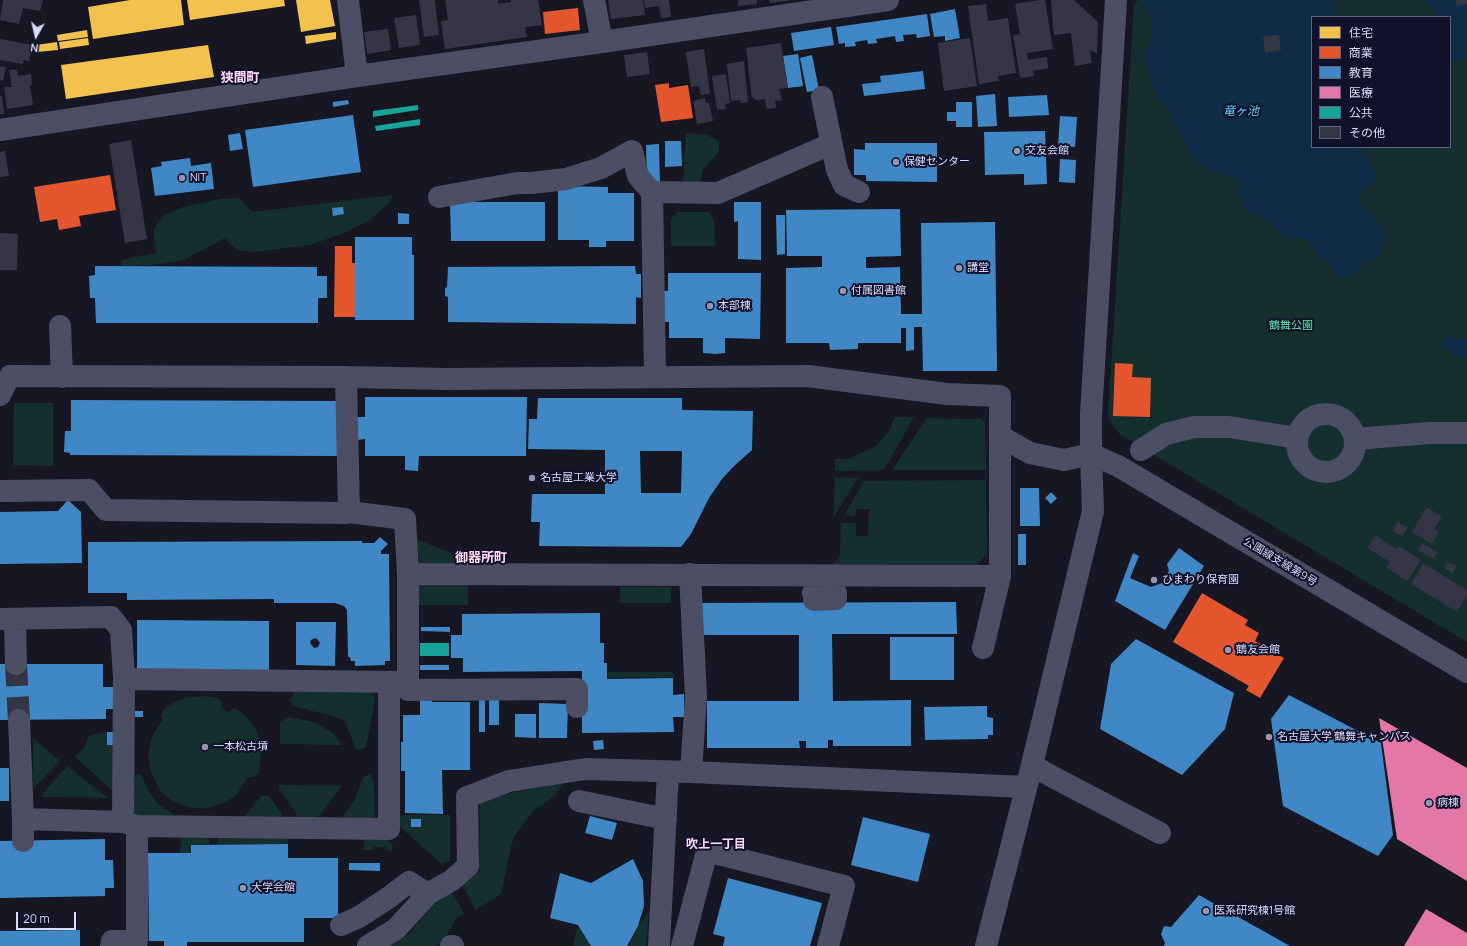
<!DOCTYPE html>
<html>
<head>
<meta charset="utf-8">
<style>
  body { margin:0 }
  #map { position:relative; width:1467px; height:946px; overflow:hidden; background:#171723; font-family:Manrope,"Noto Sans JP",sans-serif }
  canvas { display:block }
  .legend { position:absolute; left:1311px; top:16px; width:140px; height:132px; box-sizing:border-box; background:#111129; border:1px solid #61627f; margin:0; padding:5px 7px; list-style:none; font-size:12px; color:#d9dbff }
  .legend li { display:flex; align-items:center; gap:8px; height:20px }
  .legend b { width:20px; border:1px solid #61627f }
  .north { position:absolute; left:16px; top:16px; width:40px; height:40px; -webkit-text-stroke:3px #111129; paint-order:stroke; rotate:188deg; font-size:11px; font-weight:700; line-height:16px; text-align:center; color:#d9dbff }
  .north::after { content:''; display:block; margin:auto; width:14px; height:18px; background:#d9dbff; clip-path:polygon(50% 0,100% 100%,50% 72%,0 100%) }
  .scale { position:absolute; left:16px; top:912px; width:60px; height:18px; box-sizing:border-box; border:2px solid #d9dbff; border-top:0; padding-left:5px; font-size:12px; line-height:14px; white-space:nowrap; color:#d9dbff; -webkit-text-stroke:3px #111129; paint-order:stroke }
</style>
</head>
<body>
<div id="map">
<canvas width="1467" height="946"></canvas>
<ul class="legend">
<li><b style="height:11px;background:#f2c14e"></b>住宅</li>
<li><b style="height:11px;background:#e4572e"></b>商業</li>
<li><b style="height:11px;background:#3f88c5"></b>教育</li>
<li><b style="height:11px;background:#e377a8"></b>医療</li>
<li><b style="height:11px;background:#17a398"></b>公共</li>
<li><b style="height:11px;background:#353545"></b>その他</li>
</ul>
<div class="north">N</div>
<div class="scale">20 m</div>
</div>
<script>
const ctx = document.querySelector('canvas').getContext('2d');
ctx.lineJoin = 'round';
function paint(path, color) { ctx.fillStyle = color; ctx.fill(path, 'evenodd'); }
const toPath = rows => new Path2D(rows.map(r => 'M' + r).join(''));
function strokePath(path, color, width, dash) { ctx.strokeStyle = color; ctx.lineWidth = width; ctx.lineCap = dash ? 'butt' : 'round'; ctx.setLineDash(dash || []); ctx.stroke(path); }
function label(font, color, halo, rows, align = 'center') {
  ctx.font = font + ' Manrope,"Noto Sans JP",sans-serif'; ctx.lineWidth = 4; ctx.setLineDash([]); ctx.textBaseline = 'middle'; ctx.strokeStyle = halo; ctx.fillStyle = color; for (const [text, x, y, turn = 0] of rows) {
    ctx.save(); ctx.translate(x, y); ctx.rotate((+turn || 0) * Math.PI / 180); ctx.textAlign = isNaN(turn) ? turn : align; if (halo) ctx.strokeText(text, 0, 0); ctx.fillText(text, 0, 0); ctx.restore();
  }
}
paint(toPath([
  [1138,0,1467,0,1467,642,1121,435,1113,427,1108,415,1134,4],
  [1312,17,1450,17,1450,147,1312,147],
  [686,133,707,135,719,141,719,152,703,170,700,183,683,183],
  [393,195,390,202,370,220,344,233,310,245,254,252,237,250,225,238,184,260,152,265,122,266,121,264,121,260,156,253,153,229,165,215,183,207,221,199,239,198,253,212],
  [677,212,709,212,714,221,715,246,671,246,671,219],
  [14,403,53,403,53,466,13,465],
  [895,417,914,417,884,470,835,471,835,459,848,459,876,446,889,431],
  [927,418,981,419,985,423,986,470,892,470],
  [835,477,858,478,833,518],
  [986,480,987,554,976,565,833,564,840,555,841,523,856,523,856,536,868,536,869,509,856,509,855,516,844,515,864,481],
  [414,538,480,565,414,565],
  [417,586,468,586,468,605,417,605],
  [620,587,671,587,671,603,620,603],
  [608,672,673,672,674,677,608,678],
  [371,691,375,699,366,748,356,750,345,721,336,717,293,706,289,700,295,692],
  [204,696,218,698,223,702,222,709,229,712,234,708,244,714,257,731,259,739,261,756,259,772,253,777,248,777,237,794,227,802,206,808,193,808,182,805,171,800,161,792,155,781,150,768,148,755,153,734,163,720,161,716,163,710,174,702,186,698],
  [288,717,314,722,334,734,342,745,280,744,280,722],
  [106,732,107,745,114,745,114,792,75,757,86,745,88,736],
  [33,738,60,761,33,789],
  [67,766,108,798,40,797],
  [141,774,148,790,158,804,172,813,174,821,132,815,133,775],
  [370,774,374,780,375,818,370,823,341,819,355,799,363,777],
  [562,783,559,791,548,801,533,811,513,838,501,894,476,910,461,883,479,872,480,799],
  [279,785,342,786,315,821,301,821,279,788],
  [261,796,269,796,281,813,281,821,247,821,246,815],
  [400,815,450,815,450,860,442,864,400,827],
  [181,836,209,836,209,844,191,845,191,853,180,853],
  [384,836,392,845,393,851,385,850,385,847,373,847,373,850,363,850,365,837],
  [218,837,288,837,288,844,218,844],
  [451,890,464,914,456,918,445,939,436,946,390,946,409,934,440,896],
  [649,911,646,946,627,946,638,926],
  [578,925,591,946,573,946]
]), '#142f2d');
paint(toPath([
  [1143,0,1334,0,1335,17,1312,17,1312,147,1359,147,1369,161,1375,173,1375,183,1365,187,1358,195,1361,205,1382,227,1384,235,1382,245,1380,253,1375,258,1365,261,1351,278,1339,278,1327,259,1321,259,1309,242,1301,238,1283,236,1268,221,1243,207,1242,197,1238,194,1243,183,1230,176,1209,170,1196,162,1150,81,1145,56,1152,34,1152,22],
  [1278,35,1281,50,1265,53,1263,36],
  [1423,0,1467,0,1467,58,1459,61,1450,61,1450,17,1435,17,1435,11],
  [1452,337,1460,339,1467,337,1467,357,1453,356,1450,350,1442,347,1440,342,1445,338]
]), '#0e2b48');
paint(toPath([
  [130,0,181,0,184,25,93,39,88,7],
  [187,0,284,0,285,6,190,20],
  [296,0,330,0,335,26,301,32],
  [87,30,88,37,58,41,57,35],
  [336,32,336,39,306,44,305,36],
  [88,38,89,45,60,49,59,42],
  [57,42,58,50,37,52,36,45],
  [208,45,214,77,66,99,61,65]
]), '#f2c14e');
paint(toPath([
  [578,8,580,30,545,34,543,12],
  [669,83,669,88,688,85,693,118,661,122,655,85],
  [110,175,116,210,79,216,81,226,59,230,57,219,40,222,34,187],
  [335,246,352,246,352,263,355,263,355,317,334,317],
  [1115,363,1133,364,1132,377,1151,378,1150,417,1113,416],
  [1202,593,1248,620,1245,625,1259,633,1255,641,1284,658,1260,698,1246,690,1249,686,1173,642]
]), '#e4572e');
paint(toPath([
  [955,9,960,38,945,41,945,36,934,37,930,14],
  [927,14,930,36,917,38,916,34,903,35,904,41,896,42,895,36,876,39,877,43,868,44,867,40,855,42,856,46,845,47,845,43,839,44,836,27],
  [831,27,834,45,794,51,791,33],
  [798,54,803,86,788,88,783,56],
  [812,55,819,90,807,92,800,58],
  [923,71,925,89,864,96,862,84,881,82,880,76],
  [995,94,997,126,978,127,976,96],
  [1047,95,1049,115,1009,117,1008,97],
  [348,100,349,104,333,107,333,102],
  [956,102,972,102,972,127,956,127,956,121,947,121,947,112,956,112],
  [353,115,361,172,253,187,245,130],
  [1060,116,1077,117,1075,147,1058,146],
  [1045,131,1047,184,1024,185,1024,174,985,175,984,132],
  [240,133,243,149,230,151,228,135],
  [665,141,681,141,682,166,665,167],
  [865,143,937,143,937,182,866,181,866,175,854,175,854,149,865,150],
  [659,144,660,183,647,183,646,145],
  [190,158,191,166,211,163,214,189,155,196,151,168,162,166,161,162],
  [1060,159,1076,160,1075,183,1059,182],
  [558,186,608,187,608,193,634,193,634,241,606,241,606,247,589,247,589,240,558,240],
  [450,202,545,202,545,241,451,241],
  [734,202,761,202,761,260,738,259,738,221,734,222],
  [343,207,344,214,333,216,332,208],
  [900,209,901,256,866,257,866,268,900,267,901,314,922,314,921,223,995,222,997,371,923,371,922,327,914,327,914,350,906,351,906,328,901,328,901,343,858,343,858,349,830,350,829,343,786,343,786,268,822,267,822,256,787,256,786,210],
  [398,213,409,214,409,224,398,224],
  [776,215,785,215,785,254,777,255],
  [355,237,412,237,412,255,414,255,414,320,355,320],
  [95,266,317,267,317,276,327,276,327,298,318,298,318,323,96,323,95,298,90,298,89,276,95,275],
  [635,266,636,274,641,274,641,298,636,297,636,324,448,322,448,297,445,296,445,288,447,287,448,267],
  [668,273,761,273,760,339,725,338,725,353,715,354,703,353,703,338,669,338,669,322,660,322,661,291,668,291],
  [365,397,527,397,526,456,419,456,418,471,405,470,405,456,365,456,365,439,357,440,357,417,365,417],
  [538,398,682,398,682,410,753,411,752,450,733,467,722,479,709,498,691,534,681,547,539,546,540,522,531,522,532,494,605,494,605,450,528,449,529,419,537,419],
  [640,451,682,451,681,493,641,493],
  [71,400,339,401,338,456,70,455,70,453,64,452,65,431,71,431],
  [1020,488,1039,488,1040,526,1020,526],
  [1051,492,1057,498,1051,504,1045,498],
  [68,500,81,512,82,563,0,564,0,512,58,511],
  [1018,534,1026,534,1026,565,1018,565],
  [380,537,388,544,381,551,381,554,389,554,390,661,385,661,385,665,355,666,355,661,351,661,350,657,348,657,347,610,344,606,335,603,274,603,274,599,127,600,127,593,88,593,88,542,362,541,362,543,374,543],
  [1179,548,1204,566,1165,630,1115,601,1133,553,1139,556,1130,578,1151,587,1162,583,1169,571,1167,564],
  [956,602,957,634,832,634,833,701,911,700,911,746,833,746,833,740,828,740,828,748,806,748,806,741,799,741,800,748,707,748,707,701,799,701,799,635,703,635,702,603],
  [600,613,600,643,604,643,604,663,607,663,607,679,673,678,673,695,684,694,684,717,673,717,674,732,582,733,582,671,463,672,463,658,451,658,451,635,462,635,462,614],
  [137,620,269,621,269,673,137,673],
  [296,622,336,622,335,666,296,665],
  [315,638,317,639,320,643,318,647,314,648,310,643,311,640],
  [421,627,450,627,450,632,421,631],
  [890,637,954,637,954,680,890,680],
  [1136,639,1234,693,1225,729,1182,775,1100,729,1111,664],
  [0,664,103,664,103,687,113,687,114,709,106,709,106,719,0,720],
  [420,665,449,665,449,670,420,670],
  [420,695,432,695,432,702,470,702,470,770,442,770,443,814,405,813,405,771,401,771,401,742,403,742,403,715,420,715],
  [1289,695,1381,743,1393,835,1378,856,1283,806,1271,719],
  [479,696,485,696,485,732,479,732],
  [489,696,499,696,499,725,489,725],
  [539,703,568,704,567,738,539,738],
  [987,706,987,717,993,718,993,735,988,735,988,739,925,740,924,707],
  [135,711,143,711,143,717,135,717],
  [515,714,536,714,536,738,515,737],
  [107,732,114,732,114,745,107,745],
  [603,740,604,749,594,750,593,741],
  [0,768,9,768,9,801,0,801],
  [590,816,617,823,612,840,585,833],
  [863,817,930,834,918,882,851,865],
  [411,819,421,819,421,827,411,827],
  [105,839,105,860,113,860,114,888,105,888,105,896,0,898,0,841],
  [288,844,288,858,338,858,338,918,304,918,304,942,187,942,187,946,164,946,164,941,149,941,148,853,191,853,191,845],
  [633,859,643,881,644,906,638,926,627,946,591,946,578,925,550,918,560,873,591,883],
  [349,863,380,863,380,871,349,870],
  [728,878,822,903,810,946,723,946,725,937,713,934],
  [1199,895,1290,946,1164,946,1165,943,1161,934,1164,926,1171,927],
  [80,930,80,946,0,946,0,931]
]), '#3f88c5');
paint(toPath([
  [1379,718,1467,768,1467,881,1397,839],
  [1426,909,1467,933,1467,946,1404,946]
]), '#e377a8');
paint(toPath([
  [418,105,418,110,373,117,373,111],
  [420,119,420,125,376,131,375,126],
  [420,643,449,643,449,656,420,656]
]), '#17a398');
paint(toPath([
  [3,0,43,0,40,11,23,8,19,24,0,20],
  [419,0,435,0,439,35,424,37],
  [445,0,498,0,498,4,511,2,511,0,538,0,542,25,525,27,527,37,445,49,441,21,448,20],
  [608,0,643,0,645,15,611,19],
  [644,0,669,0,671,17,661,18,659,6,645,8],
  [738,0,757,0,757,4,738,6],
  [769,0,788,0,788,1,770,3],
  [1040,0,1045,0,1053,49,1027,53,1028,60,1047,57,1048,68,1033,71,1034,76,1020,78,1013,35,1020,34,1015,4],
  [1051,0,1074,0,1098,22,1097,54,1090,50,1092,63,1075,66,1071,33,1054,35],
  [1455,0,1467,0,1467,4,1457,7],
  [986,4,988,21,1008,18,1016,73,998,76,999,81,979,84,968,6],
  [416,15,420,45,399,48,394,18],
  [388,29,391,50,367,54,364,32],
  [1279,35,1281,50,1265,53,1263,36],
  [970,38,977,86,944,91,938,43],
  [0,39,32,45,29,61,24,60,23,64,0,60],
  [781,43,788,88,779,89,782,100,775,101,776,108,767,109,765,99,756,100,752,97,746,48],
  [704,49,710,94,701,95,699,86,691,87,686,52],
  [647,52,650,74,627,77,624,55],
  [744,61,748,102,741,103,740,100,731,101,727,64],
  [0,66,6,67,3,81,0,80],
  [17,69,18,76,31,74,32,85,30,85,33,105,7,109,4,87,12,87,9,70],
  [726,74,730,103,725,104,726,109,717,110,712,76],
  [0,96,2,96,4,114,0,114],
  [705,98,706,103,709,103,713,121,697,124,693,101],
  [131,140,147,239,125,243,109,144],
  [5,151,9,176,0,177,0,152],
  [0,233,18,234,17,270,0,270],
  [1427,507,1442,517,1434,529,1439,532,1431,544,1412,532],
  [1397,522,1408,527,1403,536,1393,532],
  [1376,535,1396,549,1399,546,1421,560,1407,581,1386,567,1390,562,1367,548],
  [1422,543,1437,552,1434,559,1418,550],
  [1447,562,1456,566,1453,573,1444,568],
  [1423,563,1467,590,1467,595,1457,612,1411,584]
]), '#353545');
strokePath(toPath([
  [16,664,19,720]
]), '#343444', 22, [22, 11]);
strokePath(toPath([
  [348,0,357,76],
  [594,0,602,42],
  [822,97,837,170,844,185,859,192],
  [0,130,357,76,602,42,888,0],
  [652,192,655,377],
  [439,197,517,183,532,183,566,179,601,168,632,151,638,176,652,192,718,193,831,144],
  [60,326,62,377],
  [346,377,349,512],
  [0,395,10,376,346,377,447,379,808,376,947,394,1000,396,1000,576,983,648],
  '1297 443a29 29 0 1 1 58 0a29 29 0 1 1-58 0Z',
  [1000,436,1030,453,1064,460,1091,454],
  [1355,439,1430,433,1467,433],
  [1141,450,1166,434,1194,427,1229,427,1297,438],
  [1091,454,1118,466,1467,672],
  [0,491,89,490,106,510,345,513,349,512,405,519,408,574,408,690,577,689,577,707],
  [408,574,1000,576],
  [690,574,696,697,691,772],
  [813,593,836,593,836,599,814,600],
  [0,619,111,617,121,630,124,679,123,822],
  [15,619,16,664],
  [124,679,403,682],
  [19,720,23,819],
  [1032,765,1051,776,1160,833],
  [579,801,666,819],
  [23,841,23,819,123,822,137,826,389,829,389,682],
  [341,925,359,917,388,898,409,882,428,894],
  [111,946,112,941,137,941,137,826],
  [368,946,396,929,428,894,452,880,468,866,467,797,509,781,585,769,691,772,1026,787],
  [451,946,453,946],
  [659,946,668,772],
  [682,946,707,851,844,886,828,946],
  [986,946,1032,765,1093,511,1091,454,1091,415,1116,0]
]), '#4c4e64', 22);
for (const [x, y, r, color] of [
  [1017,151,4,"#9596b2"],
  [896,162,4,"#9596b2"],
  [182,178,4,"#9596b2"],
  [959,268,4,"#9596b2"],
  [843,291,4,"#9596b2"],
  [710,306,4,"#9596b2"],
  [532,478,4,"#9596b2"],
  [1154,580,4,"#9596b2"],
  [1228,650,4,"#9596b2"],
  [1269,737,4,"#9596b2"],
  [205,747,4,"#9596b2"],
  [1429,803,4,"#9596b2"],
  [243,888,4,"#9596b2"],
  [1206,911,4,"#9596b2"]
]) { const dot = new Path2D(); dot.arc(x, y, r, 0, 2 * Math.PI); ctx.fillStyle = color; ctx.fill(dot); strokePath(dot, '#111129', 1.5); }
label('11px', '#d9dbff', '#111129', [
  ["交友会館",1025,151],
  ["保健センター",904,162],
  ["NIT",190,178],
  ["講堂",967,268],
  ["付属図書館",851,291],
  ["本部棟",718,306],
  ["名古屋工業大学",540,478],
  ["ひまわり保育園",1162,580],
  ["鶴友会館",1236,650],
  ["名古屋大学 鶴舞キャンパス",1277,737],
  ["一本松古墳",213,747],
  ["病棟",1437,803],
  ["大学会館",251,888],
  ["医系研究棟1号館",1214,911]
], 'left');
label('11px', '#64e0af', '#111129', [
  ["鶴舞公園",1291,326]
]);
label('11px', '#d9dbff', '#111129', [
  ["公園線支線第9号",1280,562,31]
]);
label('italic 12px', '#68cefe', '#111129', [
  ["竜ヶ池",1241,112]
]);
label('bold 12px', '#ffdbf7', '#111129', [
  ["吹上一丁目",716,845]
]);
label('bold 13px', '#ffdbf7', '#111129', [
  ["狭間町",240,78],
  ["御器所町",481,558]
]);
</script>
</body>
</html>
